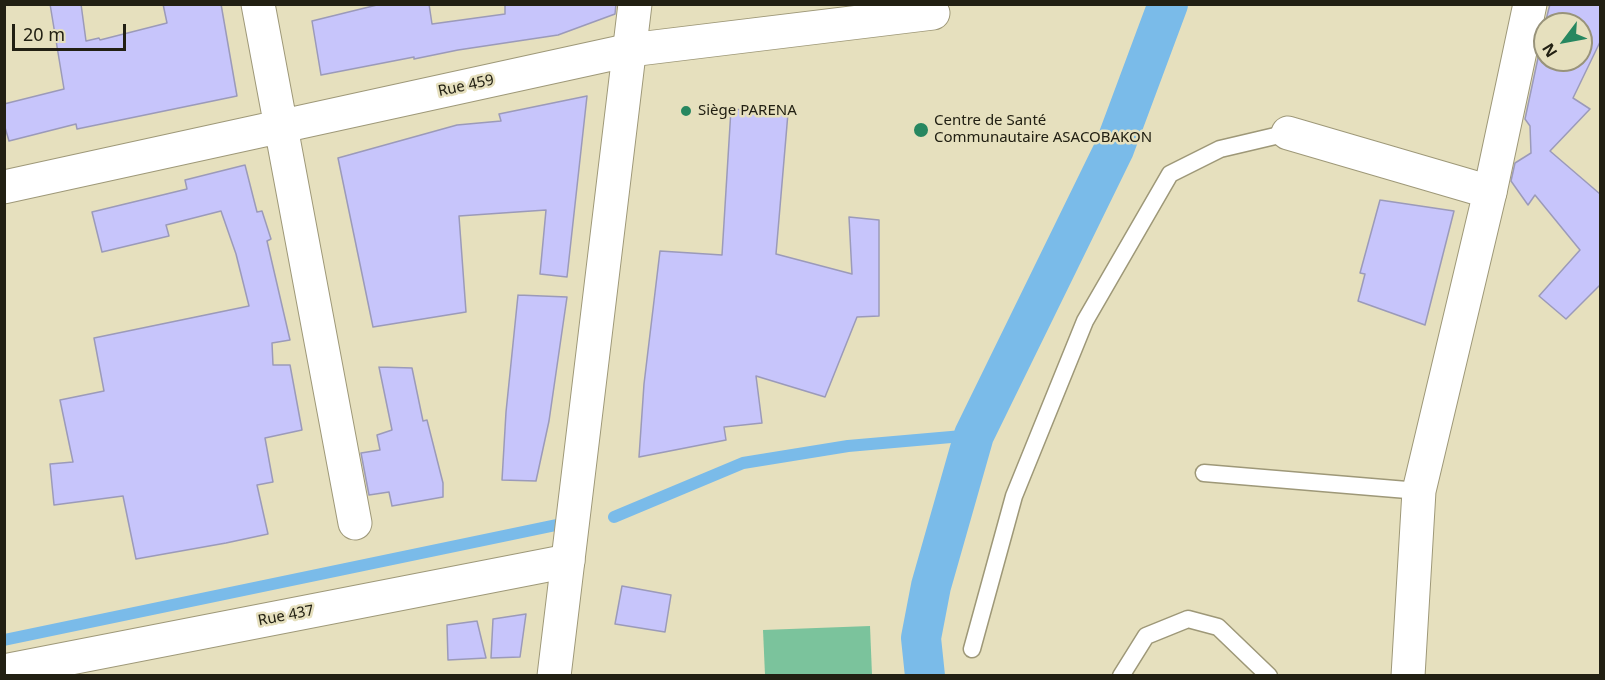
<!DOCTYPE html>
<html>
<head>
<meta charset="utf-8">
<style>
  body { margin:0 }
  #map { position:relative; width:1605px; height:680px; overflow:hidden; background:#e6e0be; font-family:"Noto Sans",sans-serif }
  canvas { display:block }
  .frame { position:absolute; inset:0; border:6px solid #222013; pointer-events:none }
  .north { position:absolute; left:1533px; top:12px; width:60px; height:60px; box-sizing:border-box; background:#e6e0be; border:2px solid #98937a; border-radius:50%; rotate:238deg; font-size:16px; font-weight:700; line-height:24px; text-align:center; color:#222013 }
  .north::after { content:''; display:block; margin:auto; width:21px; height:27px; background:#278760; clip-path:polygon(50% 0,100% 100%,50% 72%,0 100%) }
  .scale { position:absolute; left:12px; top:24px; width:114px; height:27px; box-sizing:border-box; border:3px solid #222013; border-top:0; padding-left:8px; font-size:18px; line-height:21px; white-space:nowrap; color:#222013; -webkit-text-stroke:4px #e6e0be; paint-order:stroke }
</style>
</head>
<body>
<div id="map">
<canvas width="1605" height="680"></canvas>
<div class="frame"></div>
<div class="north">N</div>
<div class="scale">20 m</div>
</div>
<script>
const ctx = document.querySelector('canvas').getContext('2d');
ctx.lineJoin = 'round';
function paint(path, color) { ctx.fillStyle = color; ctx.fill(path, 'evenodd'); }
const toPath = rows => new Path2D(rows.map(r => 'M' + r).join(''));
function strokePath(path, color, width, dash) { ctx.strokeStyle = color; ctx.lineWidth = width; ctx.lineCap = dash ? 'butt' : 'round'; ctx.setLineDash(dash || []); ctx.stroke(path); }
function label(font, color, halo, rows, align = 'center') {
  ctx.font = font + ' "Noto Sans",sans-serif'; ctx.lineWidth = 5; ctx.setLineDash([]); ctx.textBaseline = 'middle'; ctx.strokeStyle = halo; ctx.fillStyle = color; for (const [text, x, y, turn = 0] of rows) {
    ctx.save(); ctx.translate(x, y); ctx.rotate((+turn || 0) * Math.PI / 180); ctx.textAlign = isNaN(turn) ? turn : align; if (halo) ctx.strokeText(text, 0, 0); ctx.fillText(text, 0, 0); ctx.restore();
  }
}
paint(toPath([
  [870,626,872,675,765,675,763,630]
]), '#7bc39c');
strokePath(toPath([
  [614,517,743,463,848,446,974,435],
  [4,640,561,524]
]), '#7abbe9', 12);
strokePath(toPath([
  [925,676,921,638,931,586,974,435,1114,149,1168,4]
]), '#7abbe9', 40);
const building = toPath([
  [50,4,81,4,86,41,99,38,100,40,167,23,163,4,221,4,237,96,77,129,76,124,9,141,4,124,4,104,64,89,50,4],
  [381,4,429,4,432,24,505,14,505,4,616,4,615,14,558,35,458,50,414,59,414,57,321,75,312,21,381,4],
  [1550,4,1600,4,1600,42,1573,98,1590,109,1550,151,1600,194,1600,285,1566,319,1539,296,1580,250,1535,195,1528,205,1511,181,1515,163,1531,153,1530,126,1525,119,1545,25,1545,60,1581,60,1581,24,1545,24,1550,4],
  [587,96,567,277,540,274,546,210,459,216,466,312,373,327,338,158,457,125,501,121,499,114,587,96],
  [731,109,788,113,776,254,852,274,849,217,879,220,879,316,857,317,825,397,756,376,762,423,724,427,726,440,639,457,644,384,660,251,722,255,731,109],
  [245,165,257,212,262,211,271,239,267,241,290,340,272,343,273,365,290,365,302,430,265,438,273,482,257,485,268,534,226,543,136,559,123,496,54,505,50,464,73,462,60,400,104,391,94,338,249,306,236,254,221,211,166,225,169,236,102,252,92,212,187,189,185,180,245,165],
  [1380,200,1454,211,1425,325,1358,301,1365,274,1360,273,1380,200],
  [518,295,567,297,549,421,536,481,502,480,506,412,518,295],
  [379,367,412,368,423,421,427,420,443,483,443,497,392,506,389,492,369,495,361,453,380,450,377,435,392,430,379,367],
  [622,586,671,595,665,632,615,624,622,586],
  [526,614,520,657,491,658,493,619,526,614],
  [477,621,486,658,448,660,447,625,477,621]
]);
paint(building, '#c7c5fb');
strokePath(building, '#9b9ab9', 1.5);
const service = toPath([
  [1204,473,1419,491],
  [972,649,1014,496,1085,321,1170,174,1220,149,1288,133],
  [1121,676,1146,636,1188,619,1218,627,1269,676]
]);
const minor = toPath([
  [258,4,355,523],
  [1288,133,1490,192],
  [4,187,630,50,933,13],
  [4,671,568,561]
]);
const tertiary = toPath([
  [554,676,635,4]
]);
const secondary = toPath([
  [1408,676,1419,491,1490,192,1530,4]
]);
strokePath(service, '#9e9878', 19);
strokePath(minor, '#9e9878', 35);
strokePath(tertiary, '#9e9878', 35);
strokePath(secondary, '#9e9878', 35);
strokePath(service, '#fff', 16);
strokePath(minor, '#fff', 33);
strokePath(tertiary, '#fff', 33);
strokePath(secondary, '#fff', 33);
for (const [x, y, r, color] of [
  [686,111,6,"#278760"],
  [921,130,8,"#278760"]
]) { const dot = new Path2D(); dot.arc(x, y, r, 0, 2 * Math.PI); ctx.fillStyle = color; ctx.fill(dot); strokePath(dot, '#e6e0be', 2); }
label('15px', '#222013', '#e6e0be', [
  ["Rue 459",466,86,-12],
  ["Rue 437",286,616,-11]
]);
label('15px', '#222013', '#e6e0be', [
  ["Siège PARENA",698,111],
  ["Centre de Santé",934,121],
  ["Communautaire ASACOBAKON",934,138]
], 'left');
</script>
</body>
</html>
